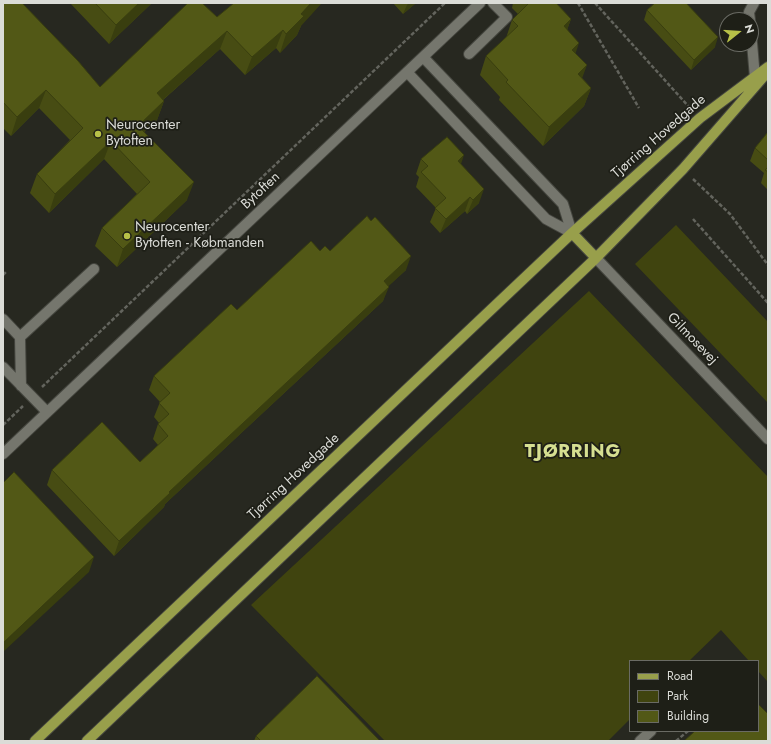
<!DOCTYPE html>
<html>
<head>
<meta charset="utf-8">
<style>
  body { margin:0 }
  #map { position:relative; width:771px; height:744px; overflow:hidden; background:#272820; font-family:Jost,sans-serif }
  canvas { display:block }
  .frame { position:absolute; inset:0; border:4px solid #dbdcd7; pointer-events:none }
  .legend { position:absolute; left:629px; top:660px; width:130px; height:72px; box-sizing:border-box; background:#1e1f17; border:1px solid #6a6b64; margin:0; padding:5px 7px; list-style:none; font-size:12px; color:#dbdcd7 }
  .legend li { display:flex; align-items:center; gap:8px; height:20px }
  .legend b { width:20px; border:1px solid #6a6b64 }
  .north { position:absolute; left:719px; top:12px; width:40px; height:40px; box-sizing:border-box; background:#1e1f17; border:1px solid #6a6b64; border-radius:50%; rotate:73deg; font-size:11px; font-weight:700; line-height:16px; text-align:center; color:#dbdcd7 }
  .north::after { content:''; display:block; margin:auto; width:14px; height:18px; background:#b7c148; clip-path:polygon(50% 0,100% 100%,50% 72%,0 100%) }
</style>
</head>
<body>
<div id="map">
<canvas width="771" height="744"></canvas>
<div class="frame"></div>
<ul class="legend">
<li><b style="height:5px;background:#989f4b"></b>Road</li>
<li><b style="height:11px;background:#40440f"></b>Park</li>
<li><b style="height:11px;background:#525816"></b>Building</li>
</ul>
<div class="north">N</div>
</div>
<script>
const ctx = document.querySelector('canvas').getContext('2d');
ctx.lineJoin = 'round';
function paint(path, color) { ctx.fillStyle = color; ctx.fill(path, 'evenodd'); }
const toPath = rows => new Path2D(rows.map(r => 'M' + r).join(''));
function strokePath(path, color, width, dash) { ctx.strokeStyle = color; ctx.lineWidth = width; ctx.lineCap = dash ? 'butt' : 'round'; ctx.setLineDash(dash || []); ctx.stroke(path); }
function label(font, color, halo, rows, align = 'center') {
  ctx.font = font + ' Jost,sans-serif'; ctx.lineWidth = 3.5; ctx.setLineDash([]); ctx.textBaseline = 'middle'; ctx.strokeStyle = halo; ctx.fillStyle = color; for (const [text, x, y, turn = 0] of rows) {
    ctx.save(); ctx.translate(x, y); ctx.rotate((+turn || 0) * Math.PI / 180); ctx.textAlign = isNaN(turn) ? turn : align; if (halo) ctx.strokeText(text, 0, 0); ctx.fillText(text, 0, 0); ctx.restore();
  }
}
paint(toPath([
  [676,225,768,322,768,403,635,264],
  [589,291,768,477,768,682,758,671,758,661,749,661,721,630,689,661,630,661,630,719,608,741,385,741,251,605]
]), '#40440f');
const minor = toPath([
  [750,20,749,12,754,3],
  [751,31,755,78],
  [469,54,507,17,493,3],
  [423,57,563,204,572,233],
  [407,72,546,219,572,233],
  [596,258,768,439],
  [3,319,20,337],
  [3,367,47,412],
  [21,386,20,337,94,269],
  [3,454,480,3],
  [640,741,651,731]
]);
const major = toPath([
  [572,233,596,258],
  [35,741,572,233,700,118,768,67],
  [87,741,596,258,683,169,764,76]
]);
strokePath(minor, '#45463f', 12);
strokePath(major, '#45463f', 12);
strokePath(toPath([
  [578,3,639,108],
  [595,3,690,108],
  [693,179,730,214,768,265],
  [693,219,768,303],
  [3,275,7,271],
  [42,387,445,3],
  [3,425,23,406],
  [676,741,688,731]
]), '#63645d', 2.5, [4, 2]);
strokePath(minor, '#75766d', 10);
strokePath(major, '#989f4b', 10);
paint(toPath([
  [3,3,100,87,217,17,301,26,297,35,280,53,276,48,245,75,220,49,163,100,164,101,157,120,144,132,187,200,117,267,95,246,102,228,137,194,104,159,49,213,30,193,37,174,70,140,39,108,11,136,3,128],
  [70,3,152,3,109,44],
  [393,3,416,3,403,14],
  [513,3,557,3,557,4,571,19,567,30,575,54,582,78,591,88,584,106,543,146,499,100,500,97,480,75,486,56,506,38,512,20,518,14,512,8],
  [647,10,715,47,691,70,644,20],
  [768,132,768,190,761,183,764,173,750,161,755,148],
  [421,159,461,164,479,203,467,214,465,211,440,233,430,222,436,208,416,187,419,177,416,174],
  [320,251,330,251,406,270,388,286,383,301,165,504,164,507,114,556,47,485,52,470,140,462,158,445,153,439,158,424,159,423,154,417,160,402,149,390,154,376,237,310],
  [256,736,380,741,254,741]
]), '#474c13');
paint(toPath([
  [139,3,152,3,109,44,116,25],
  [311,3,322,3,301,26,297,35,280,53,286,34,301,14],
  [409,3,416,3,403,14,407,5],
  [571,19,564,38,564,26],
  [283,30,276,48,245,75,252,57],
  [227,31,220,49,150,111,157,93],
  [718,37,715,47,691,70,694,60],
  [579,43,573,61,572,50],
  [587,65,580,84,578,74],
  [591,88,584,106,543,146,549,127],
  [46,90,39,108,11,136,17,117],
  [164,101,157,120,131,144,138,126],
  [111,141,104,159,49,213,55,194],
  [464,155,459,170,458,161],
  [194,182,187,200,117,267,123,249],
  [484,189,479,203,467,214,473,200],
  [470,197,465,211,440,233,446,219],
  [411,256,406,270,378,296,384,281],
  [389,287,383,301,165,504,164,507,114,556,119,541,169,492],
  [94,557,89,572,3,652,3,643]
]), '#393e0f');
const building = toPath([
  [3,3,22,3,78,61,100,87,188,3,202,3,217,17,234,3,311,3,301,14,304,16,286,34,283,30,252,57,227,31,157,93,164,101,138,126,194,182,123,249,102,228,150,182,111,141,55,194,37,174,83,128,46,90,17,117,3,102,3,3],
  [95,3,139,3,116,25,95,3],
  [529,3,556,3,571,19,564,26,579,43,572,50,587,65,578,74,591,88,549,127,506,82,508,80,486,56,518,26,512,20,529,3],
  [655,3,686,3,718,37,694,60,647,10,655,3],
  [768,132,768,160,755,148,768,132],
  [447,137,464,155,458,161,484,189,473,200,470,197,446,219,435,208,446,198,421,172,428,166,421,159,447,137],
  [768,167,768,172,765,170,768,167],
  [367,216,371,221,375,217,411,256,384,281,389,287,169,492,170,493,119,541,52,470,102,422,140,462,168,436,158,424,169,414,159,403,170,393,154,376,231,304,237,310,311,241,320,251,325,246,330,251,367,216],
  [14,472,94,557,3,643,3,483,14,472],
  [317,676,380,741,261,741,256,736,317,676],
  [758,704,768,714,768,741,684,741,695,731,758,731,758,704]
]);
paint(building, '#525816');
strokePath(building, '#393e0f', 1);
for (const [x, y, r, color] of [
  [98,134,4,"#b7c148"],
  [127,236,4,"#b7c148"]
]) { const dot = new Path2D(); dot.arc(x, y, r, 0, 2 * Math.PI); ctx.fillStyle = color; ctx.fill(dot); strokePath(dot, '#1e1f17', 1.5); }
label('14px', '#dbdcd7', '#1e1f17', [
  ["Neurocenter",106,126],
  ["Bytoften",106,142],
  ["Neurocenter",135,228],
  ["Bytoften - Købmanden",135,244]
], 'left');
label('14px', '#dbdcd7', '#1e1f17', [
  ["Tjørring Hovedgade",659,137,-41],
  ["Bytoften",261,191,-43],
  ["Gilmosevej",692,339,46],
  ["Tjørring Hovedgade",294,477,-43]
]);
ctx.letterSpacing = '1px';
label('bold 18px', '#d6df91', '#1e1f17', [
  ["TJØRRING",573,453]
]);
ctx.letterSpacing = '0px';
</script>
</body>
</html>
